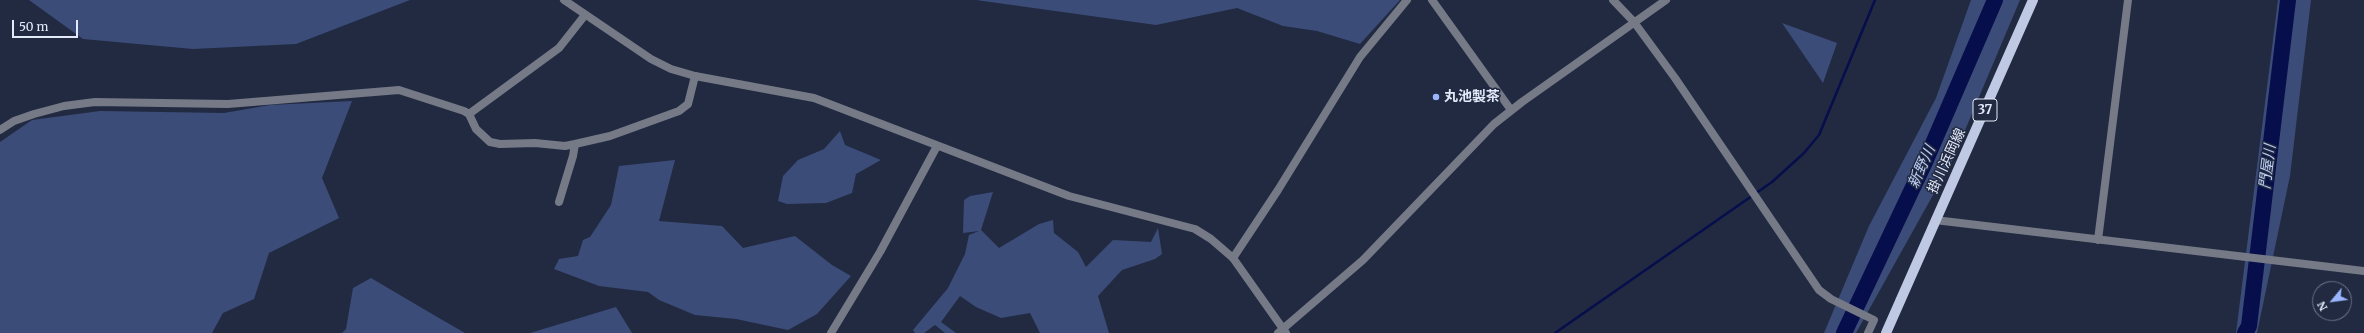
<!DOCTYPE html>
<html>
<head>
<meta charset="utf-8">
<style>
  body { margin:0 }
  #map { position:relative; width:2364px; height:333px; overflow:hidden; background:#212a41; font-family:Merriweather,serif }
  canvas { display:block }
  .north { position:absolute; left:2312px; top:281px; width:40px; height:40px; box-sizing:border-box; background:#212a41; border:1px solid #6f768b; border-radius:50%; rotate:241deg; font-size:11px; font-weight:700; line-height:16px; text-align:center; color:#e3e9f9 }
  .north::after { content:''; display:block; margin:auto; width:14px; height:18px; background:#9ab5fd; clip-path:polygon(50% 0,100% 100%,50% 72%,0 100%) }
  .scale { position:absolute; left:12px; top:20px; width:66px; height:18px; box-sizing:border-box; border:2px solid #e3e9f9; border-top:0; padding-left:5px; font-size:12px; line-height:14px; white-space:nowrap; color:#e3e9f9; -webkit-text-stroke:3px #212a41; paint-order:stroke }
</style>
</head>
<body>
<div id="map">
<canvas width="2364" height="333"></canvas>
<div class="north">N</div>
<div class="scale">50 m</div>
</div>
<script>
const ctx = document.querySelector('canvas').getContext('2d');
ctx.lineJoin = 'round';
function paint(path, color) { ctx.fillStyle = color; ctx.fill(path, 'evenodd'); }
const toPath = rows => new Path2D(rows.map(r => 'M' + r).join(''));
function strokePath(path, color, width, dash) { ctx.strokeStyle = color; ctx.lineWidth = width; ctx.lineCap = dash ? 'butt' : 'round'; ctx.setLineDash(dash || []); ctx.stroke(path); }
function label(font, color, halo, rows, align = 'center') {
  ctx.font = font + ' Merriweather,"Noto Sans JP",serif'; ctx.lineWidth = 3; ctx.setLineDash([]); ctx.textBaseline = 'middle'; ctx.strokeStyle = halo; ctx.fillStyle = color; for (const [text, x, y, turn = 0] of rows) {
    ctx.save(); ctx.translate(x, y); ctx.rotate((+turn || 0) * Math.PI / 180); ctx.textAlign = isNaN(turn) ? turn : align; if (halo) ctx.strokeText(text, 0, 0); ctx.fillText(text, 0, 0); ctx.restore();
  }
}
paint(toPath([
  [29,0,410,0,296,44,193,49,83,39],
  [976,0,1400,0,1360,44,1317,31,1283,26,1237,8,1156,25],
  [1971,0,2020,0,1952,161,1856,333,1824,333,1869,226,1936,98],
  [2278,0,2311,0,2290,176,2257,333,2236,333],
  [1782,23,1837,43,1823,83],
  [352,101,322,178,339,218,269,253,254,299,223,313,212,333,0,333,0,142,32,120,100,111,224,113,270,105],
  [840,131,845,145,881,160,856,174,852,193,826,203,787,204,778,201,783,176,798,160,824,149],
  [675,160,659,221,722,226,743,248,795,236,832,265,851,276,817,314,788,330,736,319,695,315,659,300,648,292,599,286,554,269,559,259,578,256,583,240,590,237,611,205,619,166],
  [993,192,981,230,999,248,1039,224,1053,220,1054,233,1078,252,1086,267,1113,240,1151,242,1158,228,1162,254,1155,259,1122,270,1098,296,1109,333,1040,333,1030,313,1001,318,976,307,960,296,941,322,956,333,945,333,935,325,924,333,915,333,913,330,948,288,965,254,969,235,979,231,963,233,964,200,970,196],
  [371,278,439,318,465,333,342,333,346,329,353,288],
  [616,307,632,333,530,333]
]), '#3c4c78');
strokePath(toPath([
  [1555,333,1772,182,1804,153,1819,135,1875,0]
]), '#070e4c', 2.5);
strokePath(toPath([
  [1844,333,1925,162,1995,0],
  [2245,333,2249,326,2288,0]
]), '#070e4c', 16);
strokePath(toPath([
  [1432,0,1511,110],
  [1634,22,1675,78,1819,290,1831,299,1874,320,1868,333],
  [469,114,559,48,585,15],
  [0,130,14,121,34,114,64,106,95,102,228,104,399,90,464,111,469,114,476,129,490,142,500,144,535,143,565,146,575,144,573,156,559,202],
  [575,144,610,136,679,111,688,104,695,76],
  [1935,220,2364,271],
  [2098,240,2128,0],
  [1233,258,1278,190,1360,57,1407,0],
  [831,333,880,252,937,146]
]), '#757a86', 8);
strokePath(toPath([
  [564,0,651,59,671,69,695,76,814,98,1069,196,1195,229,1211,239,1233,258,1286,333],
  [1613,0,1634,22],
  [1278,333,1363,260,1494,124,1522,102,1666,0]
]), '#757a86', 8);
strokePath(toPath([
  [1886,333,2033,0]
]), '#bfc9e3', 10);
for (const [x, y, r, color] of [
  [1436,97,4,"#9ab5fd"]
]) { const dot = new Path2D(); dot.arc(x, y, r, 0, 2 * Math.PI); ctx.fillStyle = color; ctx.fill(dot); strokePath(dot, '#212a41', 1.5); }
for (const [x, y, w] of [
  [1985,110,24]
]) { const box = new Path2D(); box.roundRect(x - w / 2, y - 11, w, 22, 3); ctx.fillStyle = '#212a41'; ctx.fill(box); strokePath(box, '#e3e9f9', 1); }
label('bold 13px', '#e3e9f9', null, [
  ["37",1985,110]
]);
label('bold 14px', '#e3e9f9', '#212a41', [
  ["丸池製茶",1444,97]
], 'left');
label('14px', '#e3e9f9', '#212a41', [
  ["掛川浜岡線",1947,161,-65]
]);
label('italic 15px', '#bcccf2', '#212a41', [
  ["新野川",1922,167,-66],
  ["門屋川",2268,167,-83]
]);
</script>
</body>
</html>
